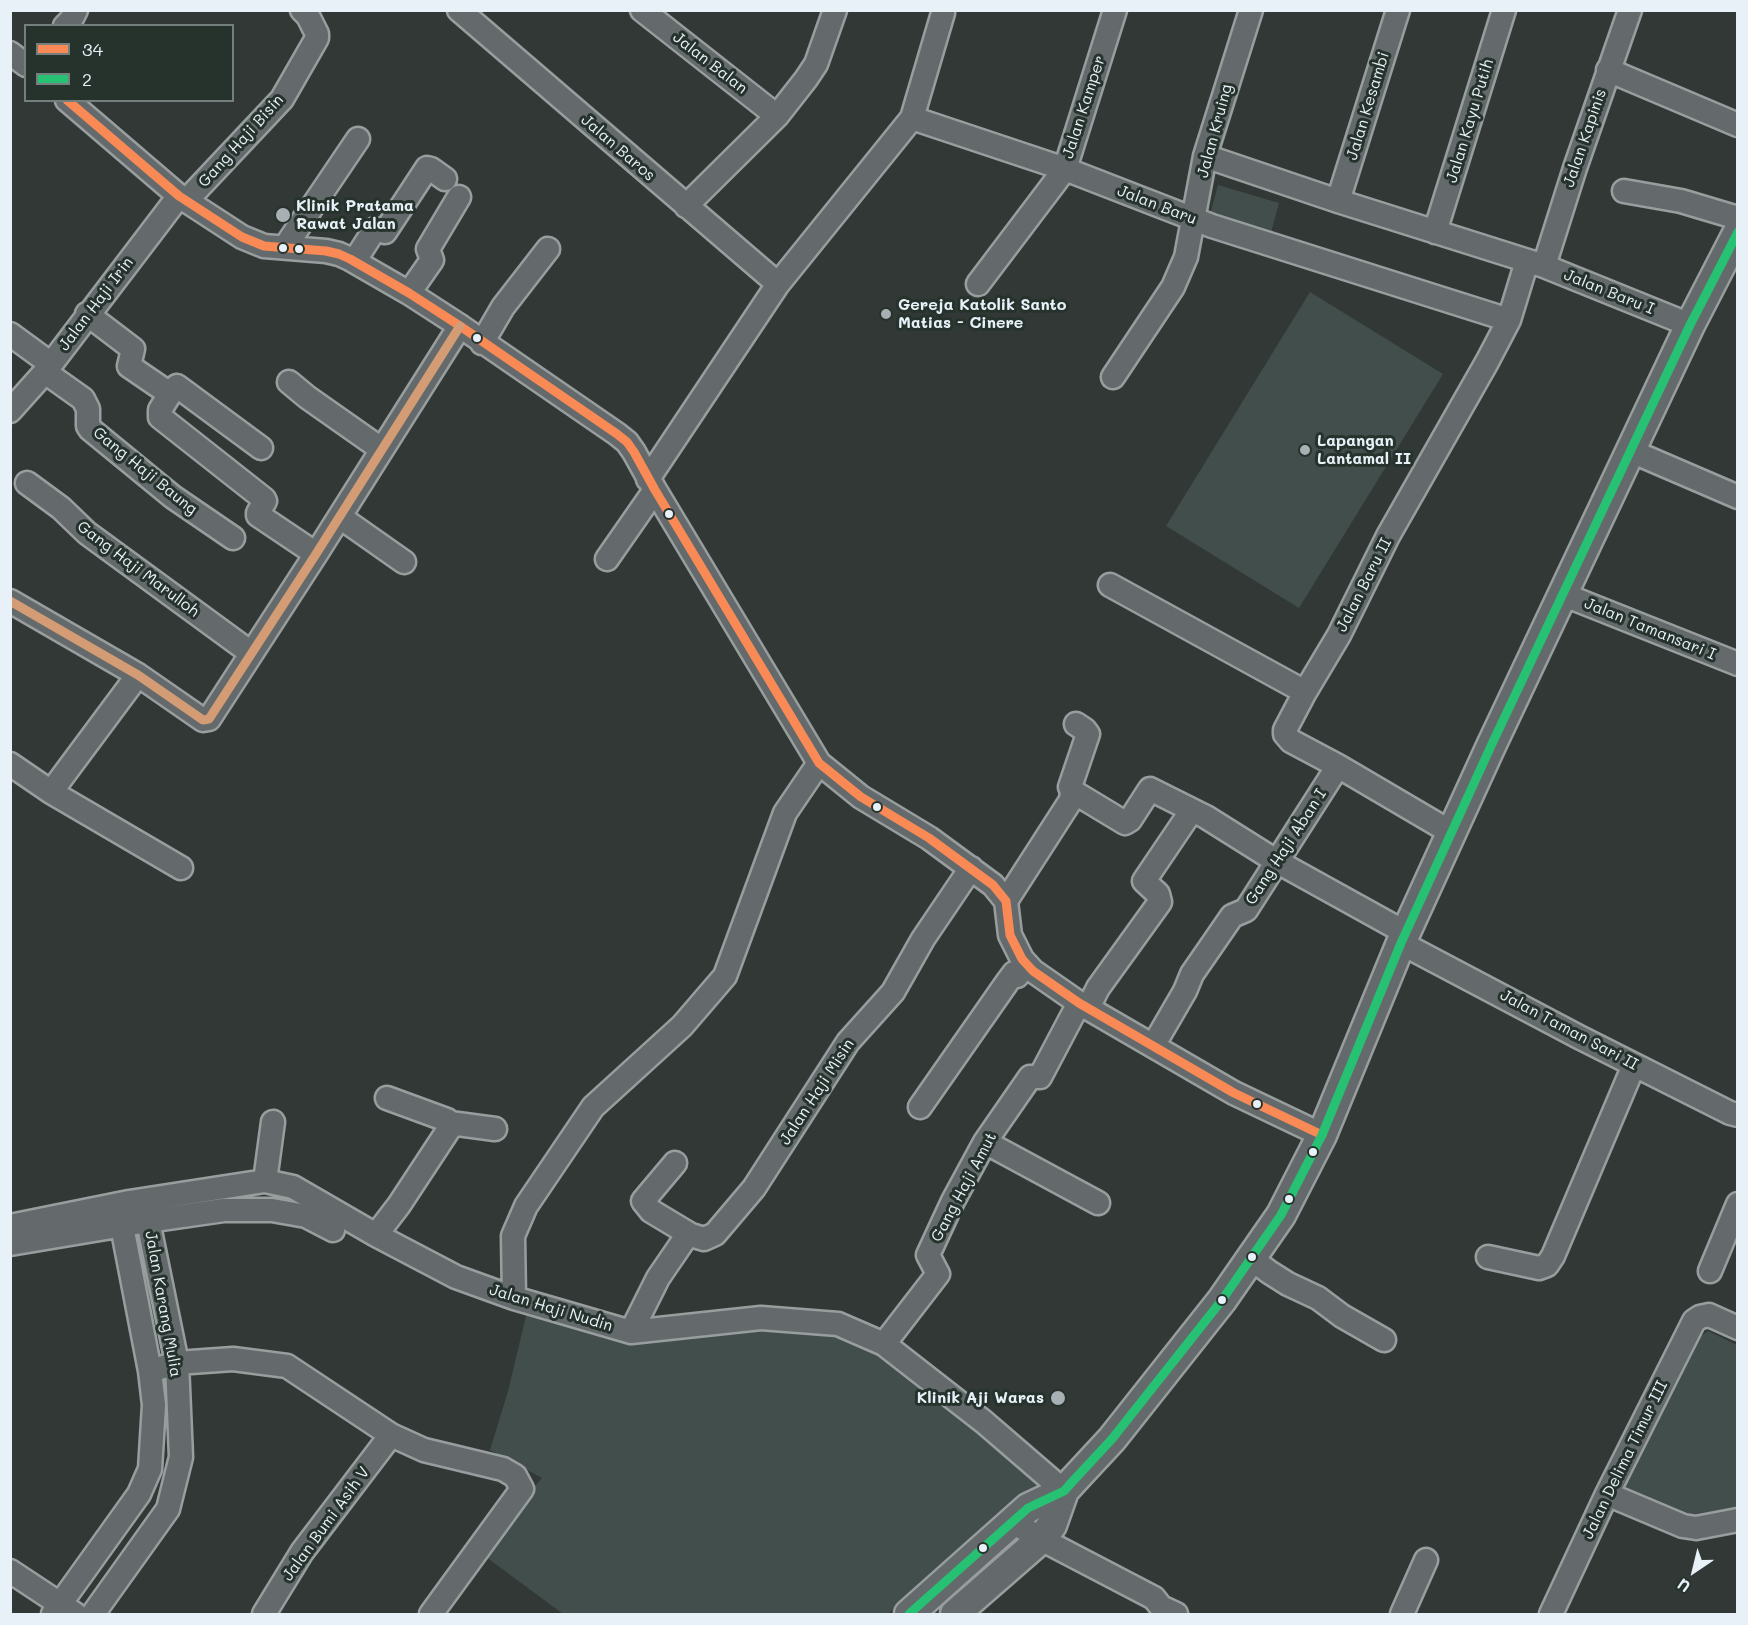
<!DOCTYPE html>
<html>
<head>
<meta charset="utf-8">
<style>
  body { margin:0 }
  #map { position:relative; width:1748px; height:1625px; overflow:hidden; background:#313835; font-family:Mali,sans-serif }
  canvas { display:block }
  .frame { position:absolute; inset:0; border:12px solid #e8f1f8; pointer-events:none }
  .legend { position:absolute; left:24px; top:24px; width:210px; height:78px; box-sizing:border-box; background:#26332d; border:2px solid #747f7e; margin:0; padding:8px 10px; list-style:none; font-size:18px; color:#e8f1f8 }
  .legend li { display:flex; align-items:center; gap:12px; height:30px }
  .legend b { width:30px; border:2px solid #747f7e }
  .north { position:absolute; left:1664px; top:1541px; width:60px; height:60px; -webkit-text-stroke:4px #26332d; paint-order:stroke; rotate:215deg; font-size:16px; font-weight:700; line-height:24px; text-align:center; color:#e8f1f8 }
  .north::after { content:''; display:block; margin:auto; width:21px; height:27px; background:#e8f1f8; clip-path:polygon(50% 0,100% 100%,50% 72%,0 100%) }
</style>
</head>
<body>
<div id="map">
<canvas width="1748" height="1625"></canvas>
<div class="frame"></div>
<ul class="legend">
<li><b style="height:8px;background:#f98a56"></b>34</li>
<li><b style="height:8px;background:#26c172"></b>2</li>
</ul>
<div class="north">U</div>
</div>
<script>
const ctx = document.querySelector('canvas').getContext('2d');
ctx.lineJoin = 'round';
function paint(path, color) { ctx.fillStyle = color; ctx.fill(path, 'evenodd'); }
const toPath = rows => new Path2D(rows.map(r => 'M' + r).join(''));
function strokePath(path, color, width, dash) { ctx.strokeStyle = color; ctx.lineWidth = width; ctx.lineCap = dash ? 'butt' : 'round'; ctx.setLineDash(dash || []); ctx.stroke(path); }
function label(font, color, halo, rows, align = 'center') {
  ctx.font = font + ' Mali,sans-serif'; ctx.lineWidth = 6; ctx.setLineDash([]); ctx.textBaseline = 'middle'; ctx.strokeStyle = halo; ctx.fillStyle = color; for (const [text, x, y, turn = 0] of rows) {
    ctx.save(); ctx.translate(x, y); ctx.rotate((+turn || 0) * Math.PI / 180); ctx.textAlign = isNaN(turn) ? turn : align; if (halo) ctx.strokeText(text, 0, 0); ctx.fillText(text, 0, 0); ctx.restore();
  }
}
paint(toPath([
  [1218,185,1279,203,1270,236,1209,218],
  [1310,292,1443,374,1299,608,1166,526],
  [527,1312,743,1331,759,1330,834,1334,879,1353,979,1431,1042,1486,1018,1497,888,1614,563,1614,482,1554,522,1501,542,1478,490,1450,508,1391],
  [1708,1331,1737,1345,1737,1509,1684,1519,1624,1487,1695,1340]
]), '#424e4b');
const minor = toPath([
  [459,10,778,284],
  [642,10,777,116],
  [65,26,71,20,76,10],
  [10,53,26,65],
  [1608,70,1738,125],
  [67,100,179,196,242,237,264,246,326,251,339,254,350,259,409,293,460,326,617,434,627,442,634,452,655,490,819,763,861,797,929,838,993,885,1006,901,1010,935,1022,959,1033,971,1079,1003,1234,1093,1322,1135],
  [912,118,1065,169,1212,226,1509,320],
  [1205,156,1338,201,1544,266,1690,325],
  [1624,191,1681,201,1738,218],
  [186,201,282,99,317,38,317,34,308,16,302,10],
  [1338,201,1398,10],
  [686,206,777,116,806,79,816,64,835,10],
  [1435,232,1504,10],
  [285,247,358,139],
  [350,259,357,257,375,229,385,232,427,168,431,169,445,179],
  [1544,266,1575,168,1630,10],
  [978,284,1065,169,1115,10],
  [409,293,432,260,428,249,459,197],
  [87,314,133,349,129,366,170,394,177,386,261,448],
  [10,334,51,364],
  [482,343,503,307,548,249],
  [45,372,83,399,88,409,88,426,90,429,173,497,233,538],
  [1113,377,1173,287,1186,257,1205,156,1251,10],
  [289,382,307,397,381,449],
  [170,394,160,410,160,417,264,499,265,501,258,513,258,515,316,554],
  [10,411,45,372,179,196],
  [1631,451,1738,497],
  [648,479,778,284,912,118,943,13],
  [27,483,61,508,87,533,251,653],
  [340,517,404,562],
  [607,559,655,490],
  [1110,585,1305,692],
  [1562,594,1738,664],
  [10,601,138,675,203,720,209,719,316,554,460,326],
  [10,764,51,792,138,675],
  [1072,791,1125,823,1130,820,1150,789,1206,817,1276,861,1406,933],
  [51,792,181,868],
  [1452,833,1338,766,1291,741,1285,734,1285,730,1305,692,1339,635,1388,536,1487,362,1509,320,1527,261],
  [1006,901,1071,800,1072,791,1070,787,1088,734,1085,730,1076,724],
  [1401,943,1579,1037,1730,1113,1738,1115],
  [1088,1008,1098,988,1160,902,1158,894,1144,881,1192,810],
  [1153,1046,1185,991,1192,974,1232,916,1246,910,1338,766],
  [920,1107,1008,981,1014,973,1017,976,1026,965],
  [450,1123,495,1129],
  [985,1142,1098,1203],
  [675,1163,643,1201,651,1211,691,1235,704,1239,715,1234,754,1188,848,1042,893,992,923,939,971,868],
  [265,1181,273,1122],
  [10,1226,129,1202,265,1181,293,1187,376,1235,456,1277,514,1298,631,1332,761,1318,838,1324,884,1344,984,1422,1064,1491],
  [376,1235,399,1205,451,1126,450,1123,447,1120,387,1098],
  [10,1244,148,1221,224,1210,272,1210,306,1216,333,1230],
  [1488,1257,1539,1268,1547,1265,1553,1256,1634,1065],
  [1252,1259,1269,1272,1288,1284,1318,1298,1342,1316,1384,1340],
  [1710,1271,1738,1204],
  [514,1298,513,1236,526,1206,593,1107,682,1026,725,976,785,813,819,763],
  [631,1332,658,1278,686,1237,691,1235],
  [884,1344,938,1274,928,1255,953,1201,985,1142,1030,1077,1040,1077,1079,1003],
  [150,1371,177,1363,233,1359,287,1366,391,1435,424,1450,503,1469,515,1476,522,1489,431,1614],
  [1607,1494,1683,1526,1696,1528,1738,1520],
  [1011,1521,1041,1539,1154,1598,1161,1607,1176,1614],
  [10,1571,75,1614],
  [53,1614,139,1494,150,1469,154,1405,150,1371,122,1226],
  [93,1614,168,1509,181,1457,177,1363,148,1221],
  [264,1614,302,1552,391,1435],
  [1402,1614,1426,1560],
  [1551,1614,1607,1494,1694,1321,1700,1317,1709,1315,1738,1328]
]);
const major = toPath([
  [909,1614,1028,1508,1064,1491,1073,1481,1112,1439,1222,1300,1281,1215,1322,1135,1401,943,1491,746,1690,325,1738,232],
  [955,1614,1041,1539,1052,1525,1064,1491]
]);
strokePath(minor, '#989d9e', 27);
strokePath(major, '#989d9e', 33);
strokePath(minor, '#646a6b', 22);
strokePath(major, '#646a6b', 28);
strokePath(toPath([
  [67,100,179,196,242,237,264,246,326,251,339,254,350,259,409,293,460,326,617,434,627,442,634,452,655,490,819,763,861,797,929,838,993,885,1006,901,1010,935,1022,959,1033,971,1079,1003,1234,1093,1322,1135]
]), '#f98a56', 9);
strokePath(toPath([
  [909,1614,1028,1508,1064,1491,1073,1481,1112,1439,1222,1300,1281,1215,1322,1135,1401,943,1491,746,1690,325,1738,232]
]), '#26c172', 9);
strokePath(toPath([
  [10,601,138,675,203,720,209,719,316,554,460,326]
]), '#d39c74', 9);
for (const [x, y, r, color] of [
  [283,215,8,"#a8b0b4"],
  [283,248,5,"#e8f1f8"],
  [299,249,5,"#e8f1f8"],
  [886,314,6,"#a8b0b4"],
  [477,338,5,"#e8f1f8"],
  [1305,450,6,"#a8b0b4"],
  [669,514,5,"#e8f1f8"],
  [877,807,5,"#e8f1f8"],
  [1257,1104,5,"#e8f1f8"],
  [1313,1152,5,"#e8f1f8"],
  [1289,1199,5,"#e8f1f8"],
  [1252,1257,5,"#e8f1f8"],
  [1222,1300,5,"#e8f1f8"],
  [1058,1398,8,"#a8b0b4"],
  [983,1548,5,"#e8f1f8"]
]) { const dot = new Path2D(); dot.arc(x, y, r, 0, 2 * Math.PI); ctx.fillStyle = color; ctx.fill(dot); strokePath(dot, '#26332d', 2); }
label('16px', '#e8f1f8', '#26332d', [
  ["Jalan Balan",710,63,38],
  ["Jalan Kesambi",1368,106,-73],
  ["Jalan Kamper",1084,107,-72],
  ["Jalan Kayu Putih",1470,121,-73],
  ["Jalan Kruing",1215,131,-75],
  ["Jalan Kapinis",1585,138,-71],
  ["Gang Haji Bisin",241,141,-48],
  ["Jalan Baros",618,148,41],
  ["Jalan Baru",1157,205,21],
  ["Jalan Baru I",1609,292,22],
  ["Jalan Haji Irin",96,304,-53],
  ["Gang Haji Baung",145,471,39],
  ["Gang Haji Marulloh",138,569,37],
  ["Jalan Baru II",1364,585,-63],
  ["Jalan Tamansari I",1650,629,22],
  ["Gang Haji Aban I",1286,847,-57],
  ["Jalan Taman Sari II",1569,1030,28],
  ["Jalan Haji Misin",817,1092,-57],
  ["Gang Haji Amut",964,1187,-62],
  ["Jalan Karang Mulia",163,1304,80],
  ["Jalan Haji Nudin",551,1308,17],
  ["Jalan Delima Timur III",1625,1460,-64],
  ["Jalan Bumi Asih V",326,1524,-54]
]);
label('bold 16px', '#e8f1f8', '#26332d', [
  ["Klinik Pratama",296,206],
  ["Rawat Jalan",296,224],
  ["Gereja Katolik Santo",898,305],
  ["Matias - Cinere",898,323],
  ["Lapangan",1317,441],
  ["Lantamal II",1317,459],
  ["Klinik Aji Waras",1044,1398,"right"]
], 'left');
</script>
</body>
</html>
